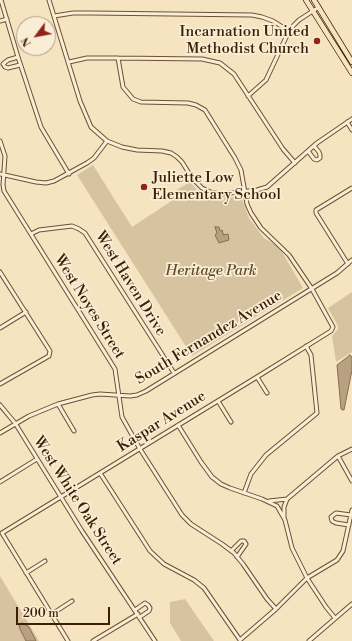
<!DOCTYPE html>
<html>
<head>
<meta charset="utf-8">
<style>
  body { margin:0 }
  #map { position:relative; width:352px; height:641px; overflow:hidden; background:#f6e4c0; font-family:"Libre Bodoni",serif }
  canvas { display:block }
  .north { position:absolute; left:16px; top:16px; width:40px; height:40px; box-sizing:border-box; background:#f9edd6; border:1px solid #ae9b82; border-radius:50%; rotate:238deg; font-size:11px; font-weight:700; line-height:16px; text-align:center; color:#3d2004 }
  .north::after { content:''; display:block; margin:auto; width:14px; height:18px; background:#8f2418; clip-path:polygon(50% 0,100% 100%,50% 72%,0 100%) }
  .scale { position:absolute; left:16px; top:607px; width:94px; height:18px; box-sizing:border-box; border:2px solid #3d2004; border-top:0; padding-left:5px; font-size:12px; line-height:14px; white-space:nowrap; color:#3d2004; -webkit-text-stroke:3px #f9edd6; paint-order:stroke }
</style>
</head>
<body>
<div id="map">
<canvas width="352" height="641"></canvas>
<div class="north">N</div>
<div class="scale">200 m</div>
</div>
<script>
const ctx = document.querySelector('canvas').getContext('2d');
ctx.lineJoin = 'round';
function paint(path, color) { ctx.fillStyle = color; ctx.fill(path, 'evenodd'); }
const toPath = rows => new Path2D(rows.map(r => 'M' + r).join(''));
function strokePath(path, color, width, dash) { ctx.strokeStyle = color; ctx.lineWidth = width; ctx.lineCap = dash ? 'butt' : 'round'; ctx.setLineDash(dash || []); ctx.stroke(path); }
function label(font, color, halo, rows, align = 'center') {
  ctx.font = font + ' "Libre Bodoni",serif'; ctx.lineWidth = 3.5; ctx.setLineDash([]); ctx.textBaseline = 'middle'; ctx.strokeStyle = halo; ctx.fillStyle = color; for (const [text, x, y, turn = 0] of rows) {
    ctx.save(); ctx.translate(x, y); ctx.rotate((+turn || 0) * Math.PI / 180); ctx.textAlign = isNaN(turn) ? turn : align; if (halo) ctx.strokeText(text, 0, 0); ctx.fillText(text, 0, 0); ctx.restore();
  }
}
paint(toPath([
  [93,165,132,227,173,200,173,192,190,182,197,190,204,194,214,198,241,197,249,218,264,238,276,245,282,252,303,288,192,356,77,175],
  [352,292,352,352,336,362,332,336,338,329,338,326,328,308],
  [0,576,39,641,0,641],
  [185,599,214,641,181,641,170,623,170,602]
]), '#d7c3a0');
const water = toPath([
  [215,227,219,227,220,231,222,230,223,233,223,235,228,234,229,240,219,243,215,235,217,233,215,227],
  [350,355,352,357,352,370,344,410,343,410,341,409,337,365,350,355],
  [22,623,29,627,36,641,26,641,20,629,19,625,22,623]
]);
paint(water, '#b7a180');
strokePath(water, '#866d4e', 1);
const minor = toPath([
  [1,0,18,57,41,127,69,174],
  [49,0,80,101,91,127,107,141,122,147,137,150,162,151,171,153,177,157,182,162,192,178,202,188,210,192,221,194,257,190,267,187,317,143,352,119],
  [54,16,73,13,92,13,252,15,262,17,273,21,289,31],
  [0,21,7,19],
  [18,57,8,60,3,64,5,67,8,68,20,65],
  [69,62,87,58,118,58,202,59,220,63,234,74,283,149,295,163],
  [248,96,266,80,289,31,294,25,299,20,319,7],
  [347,122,352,130],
  [0,141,5,156,3,185,4,191,115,369,122,417,140,449,182,515,191,524,222,544,234,553,243,564,267,599,276,609],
  [308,151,314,159,317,160,320,158,320,155,319,152,314,146],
  [0,174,36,182,46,183,54,181,87,163,94,158,107,141],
  [31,234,39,230,72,226,79,229,85,233,174,373],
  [348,264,316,213,316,210,352,188],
  [0,272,50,351,49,356],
  [0,328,26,312],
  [257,377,267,393],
  [0,384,49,356],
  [218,401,231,422],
  [58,404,74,431],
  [0,405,15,423,82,531,155,641],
  [178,425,201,462,212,477,221,484,230,488,262,499,277,506,285,520,292,548,307,578,326,607,335,618],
  [0,433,29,416,58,404,92,395,100,394,130,396,137,395,146,391,337,273,352,260],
  [338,456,352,481],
  [100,473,150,551,164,564,194,580,204,588,240,640],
  [0,482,37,459],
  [244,493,251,474,266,455,317,413,311,355,306,346],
  [269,501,287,499],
  [284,518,284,507,287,499,338,456,352,449],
  [349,525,336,523,332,521,331,517,336,513,351,515],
  [231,551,241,541,244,541,246,544,244,547,237,557],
  [26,573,45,561],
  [135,610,145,603,148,605,150,608,149,611,140,617],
  [52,614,72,601],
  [240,640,276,609,307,578,337,560,343,551,352,510],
  [68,641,2,533,257,377,331,331,333,327,312,289,289,255,261,228,251,213,247,204,241,170,235,158,205,110,196,105,188,103,141,102,133,99,123,87,118,58],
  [93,641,138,614],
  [309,641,352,604]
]);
const primary = toPath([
  [306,0,352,73],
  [314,0,352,62]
]);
strokePath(minor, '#6b5133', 5);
strokePath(primary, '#3d2004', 6);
strokePath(minor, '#f9edd6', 3);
strokePath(primary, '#f6e4c0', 4.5);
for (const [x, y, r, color] of [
  [317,41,4,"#8f2418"],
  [144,187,4,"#8f2418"]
]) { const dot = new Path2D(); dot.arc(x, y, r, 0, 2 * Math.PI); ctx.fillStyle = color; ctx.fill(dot); strokePath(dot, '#f9edd6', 1.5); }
label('15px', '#3d2004', '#f9edd6', [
  ["Incarnation United",309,32],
  ["Methodist Church",309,49],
  ["Juliette Low",152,178,"left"],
  ["Elementary School",152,195,"left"]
], 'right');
label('italic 15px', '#64492b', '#f9edd6', [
  ["Heritage Park",211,271]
]);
label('15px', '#3d2004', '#f9edd6', [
  ["West Haven Drive",130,284,58],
  ["West Noyes Street",89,307,58],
  ["South Fernandez Avenue",209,338,-31],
  ["Kaspar Avenue",162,422,-32],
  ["West White Oak Street",77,501,57]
]);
</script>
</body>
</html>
